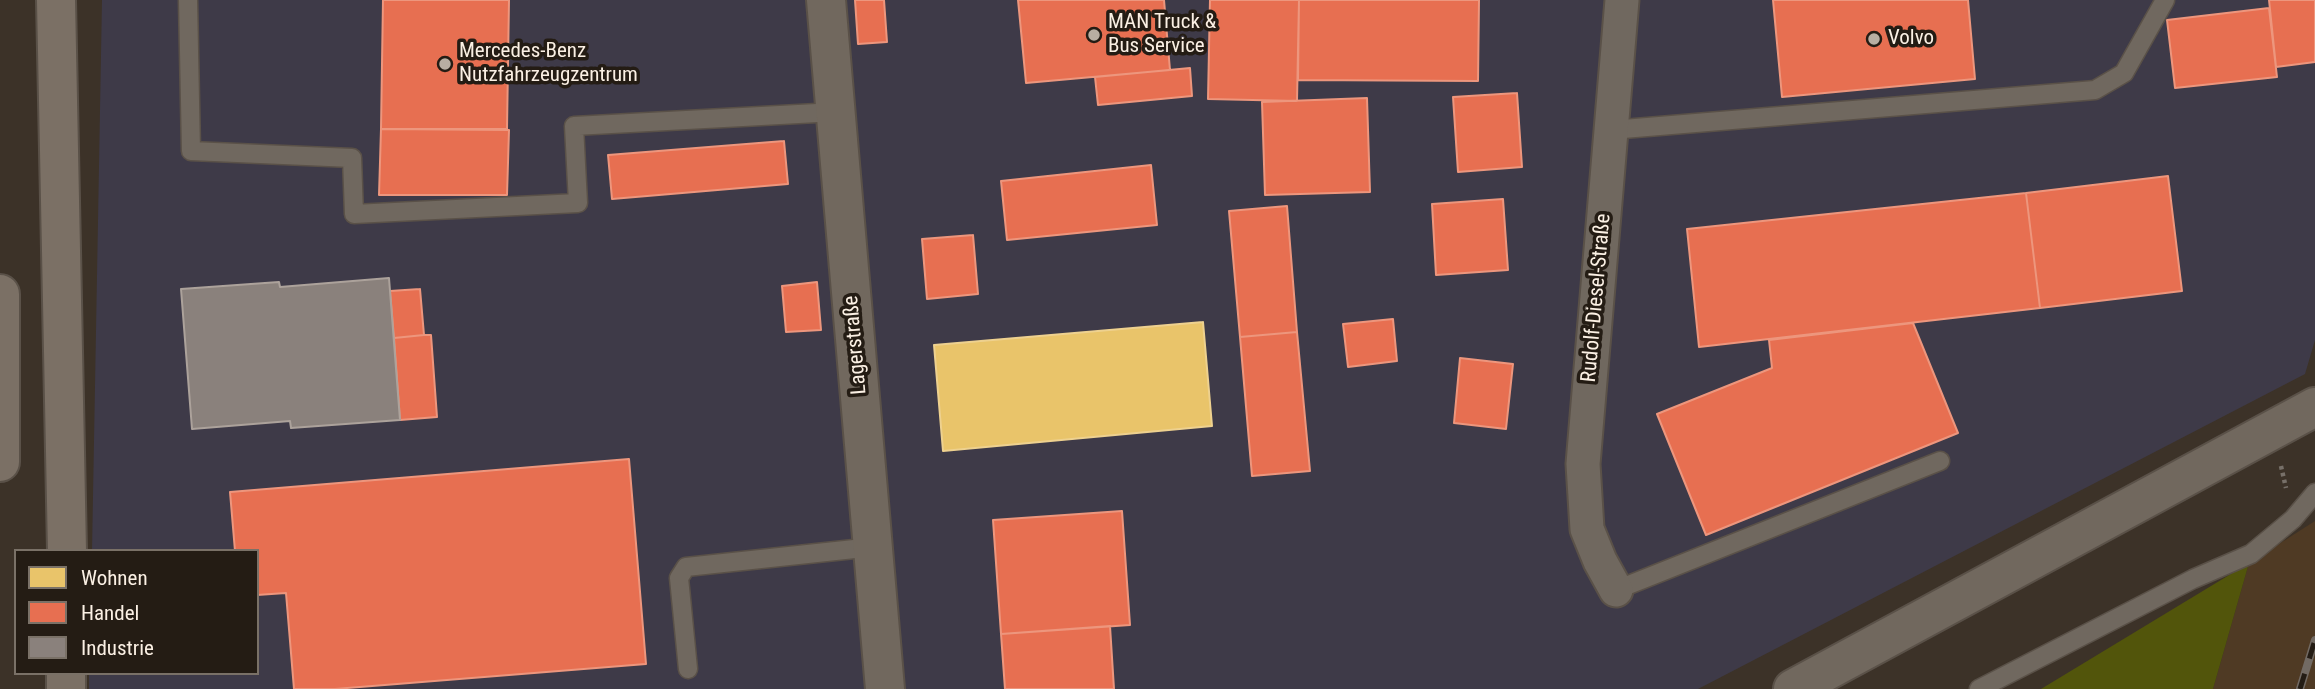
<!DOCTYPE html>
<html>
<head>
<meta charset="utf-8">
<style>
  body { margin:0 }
  #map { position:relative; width:2315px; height:689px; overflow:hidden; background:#3c3228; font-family:"Roboto Condensed",sans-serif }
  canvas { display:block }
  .legend { position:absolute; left:14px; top:549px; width:245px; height:126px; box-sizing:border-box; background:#241c14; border:2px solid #7a7167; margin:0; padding:9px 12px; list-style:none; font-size:21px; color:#fbf0e4 }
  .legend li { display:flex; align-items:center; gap:14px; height:35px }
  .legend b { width:35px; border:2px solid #7a7167 }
</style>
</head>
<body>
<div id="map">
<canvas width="2315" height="689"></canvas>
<ul class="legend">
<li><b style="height:19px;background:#e9c46a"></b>Wohnen</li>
<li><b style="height:19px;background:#e76f51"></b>Handel</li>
<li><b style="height:19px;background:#8a817c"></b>Industrie</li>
</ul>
</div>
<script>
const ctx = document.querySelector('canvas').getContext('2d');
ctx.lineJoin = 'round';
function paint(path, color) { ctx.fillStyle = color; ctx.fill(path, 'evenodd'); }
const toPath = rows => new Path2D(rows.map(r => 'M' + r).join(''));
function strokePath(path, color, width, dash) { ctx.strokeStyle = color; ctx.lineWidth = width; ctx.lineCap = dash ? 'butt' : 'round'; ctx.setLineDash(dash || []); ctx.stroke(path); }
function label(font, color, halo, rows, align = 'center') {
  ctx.font = font + ' "Roboto Condensed",sans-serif'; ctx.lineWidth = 7; ctx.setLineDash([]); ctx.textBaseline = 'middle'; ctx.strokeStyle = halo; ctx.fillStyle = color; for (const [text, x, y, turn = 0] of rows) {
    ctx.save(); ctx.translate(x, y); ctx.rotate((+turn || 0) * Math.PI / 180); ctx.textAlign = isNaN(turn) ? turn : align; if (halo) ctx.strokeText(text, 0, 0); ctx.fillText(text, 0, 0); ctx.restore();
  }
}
paint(toPath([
  [102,0,2315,0,2315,340,2305,374,1698,689,89,689,89,673,257,673,257,551,92,551]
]), '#3e3a48');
paint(toPath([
  [2315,521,2315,689,2213,689,2249,563]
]), '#4f3a24');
paint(toPath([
  [2249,563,2213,689,2041,689]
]), '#52550b');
const homes = toPath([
  [1203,322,1212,426,943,451,934,345,1203,322]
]);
paint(homes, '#e9c46a');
strokePath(homes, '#eed18f', 2);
const shops = toPath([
  [383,0,509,0,507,129,381,129,383,0],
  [855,0,884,0,887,42,858,44,855,0],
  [1018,0,1164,0,1170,70,1026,83,1018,0],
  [1210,0,1299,0,1297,101,1208,99,1210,0],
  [1299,0,1479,0,1478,81,1298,80,1299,0],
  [1773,0,1968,0,1975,79,1782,97,1773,0],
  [2269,0,2315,0,2315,62,2276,67,2269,0],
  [2269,8,2277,77,2175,88,2167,20,2269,8],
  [1190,68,1192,96,1098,105,1095,77,1190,68],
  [1517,93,1522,167,1458,172,1453,97,1517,93],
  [1367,98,1370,192,1265,195,1262,102,1367,98],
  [381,129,509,130,507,195,379,195,381,129],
  [784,141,788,184,612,199,608,155,784,141],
  [1151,165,1157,225,1007,240,1001,181,1151,165],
  [2168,176,2182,291,2040,308,2026,193,2168,176],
  [2026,193,2040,308,1699,347,1687,229,2026,193],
  [1503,199,1508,270,1436,275,1432,204,1503,199],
  [1287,206,1297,332,1240,337,1229,211,1287,206],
  [973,235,978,294,927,299,922,239,973,235],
  [817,282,821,330,786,332,782,286,817,282],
  [420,289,424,335,394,338,390,291,420,289],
  [1393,319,1397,361,1348,367,1343,324,1393,319],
  [1913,323,1958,433,1706,535,1657,414,1772,368,1769,340,1913,323],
  [1297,332,1310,471,1252,476,1240,337,1297,332],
  [424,335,431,335,437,417,400,420,394,338,424,335],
  [1460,358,1513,364,1506,429,1454,423,1460,358],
  [629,459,646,664,335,689,294,689,286,593,257,595,257,551,235,551,230,492,629,459],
  [1122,511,1130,625,1001,634,993,520,1122,511],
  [1110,626,1114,689,1005,689,1001,634,1110,626]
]);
paint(shops, '#e76f51');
strokePath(shops, '#ed967d', 2);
const industry = toPath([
  [389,278,400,420,291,428,290,421,192,429,181,289,279,282,280,287,389,278]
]);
paint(industry, '#8a817c');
strokePath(industry, '#aca29b', 2);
const lane = toPath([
  [188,0,191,151,352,158,354,214,578,203,574,126,836,112],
  [1611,130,2095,90,2124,73,2165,0],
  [1616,590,1940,461],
  [688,669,679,578,686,567,873,547],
  [1979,689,2193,579,2251,554,2293,519,2315,493]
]);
const street = toPath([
  [1616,590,1600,561,1587,529,1583,464,1622,0]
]);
const secondary = toPath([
  [826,0,885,689],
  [1793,689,2315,407]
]);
const primary = toPath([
  [56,0,67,551],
  [0,294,0,462],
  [66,689,66,673]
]);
strokePath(lane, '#5a5148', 21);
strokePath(street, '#5a5148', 37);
strokePath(secondary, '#5a5148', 42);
strokePath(primary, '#5a5148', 42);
strokePath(toPath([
  [2281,466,2286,488]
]), '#777069', 4.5, [3.5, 3.5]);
strokePath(lane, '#70685f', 18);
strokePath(street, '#70685f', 33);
strokePath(secondary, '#71685e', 38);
strokePath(primary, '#7b7065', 38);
const rail = toPath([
  [2300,689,2315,640]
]);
strokePath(rail, '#726a63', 8);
strokePath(rail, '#241c14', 5, [16]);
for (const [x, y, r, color] of [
  [1094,35,7,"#b8aea2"],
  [1874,39,7,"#b8aea2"],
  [445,64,7,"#b8aea2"]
]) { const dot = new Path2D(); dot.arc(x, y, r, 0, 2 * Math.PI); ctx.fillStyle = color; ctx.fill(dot); strokePath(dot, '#241c14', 2.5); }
label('21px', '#fbf0e4', '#241c14', [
  ["MAN Truck &",1108,23],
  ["Bus Service",1108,47],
  ["Volvo",1888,39],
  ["Mercedes-Benz",459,52],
  ["Nutzfahrzeugzentrum",459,76]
], 'left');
label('21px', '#fbf0e4', '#241c14', [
  ["Rudolf-Diesel-Straße",1597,298,-85],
  ["Lagerstraße",856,345,-95]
]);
</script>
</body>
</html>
